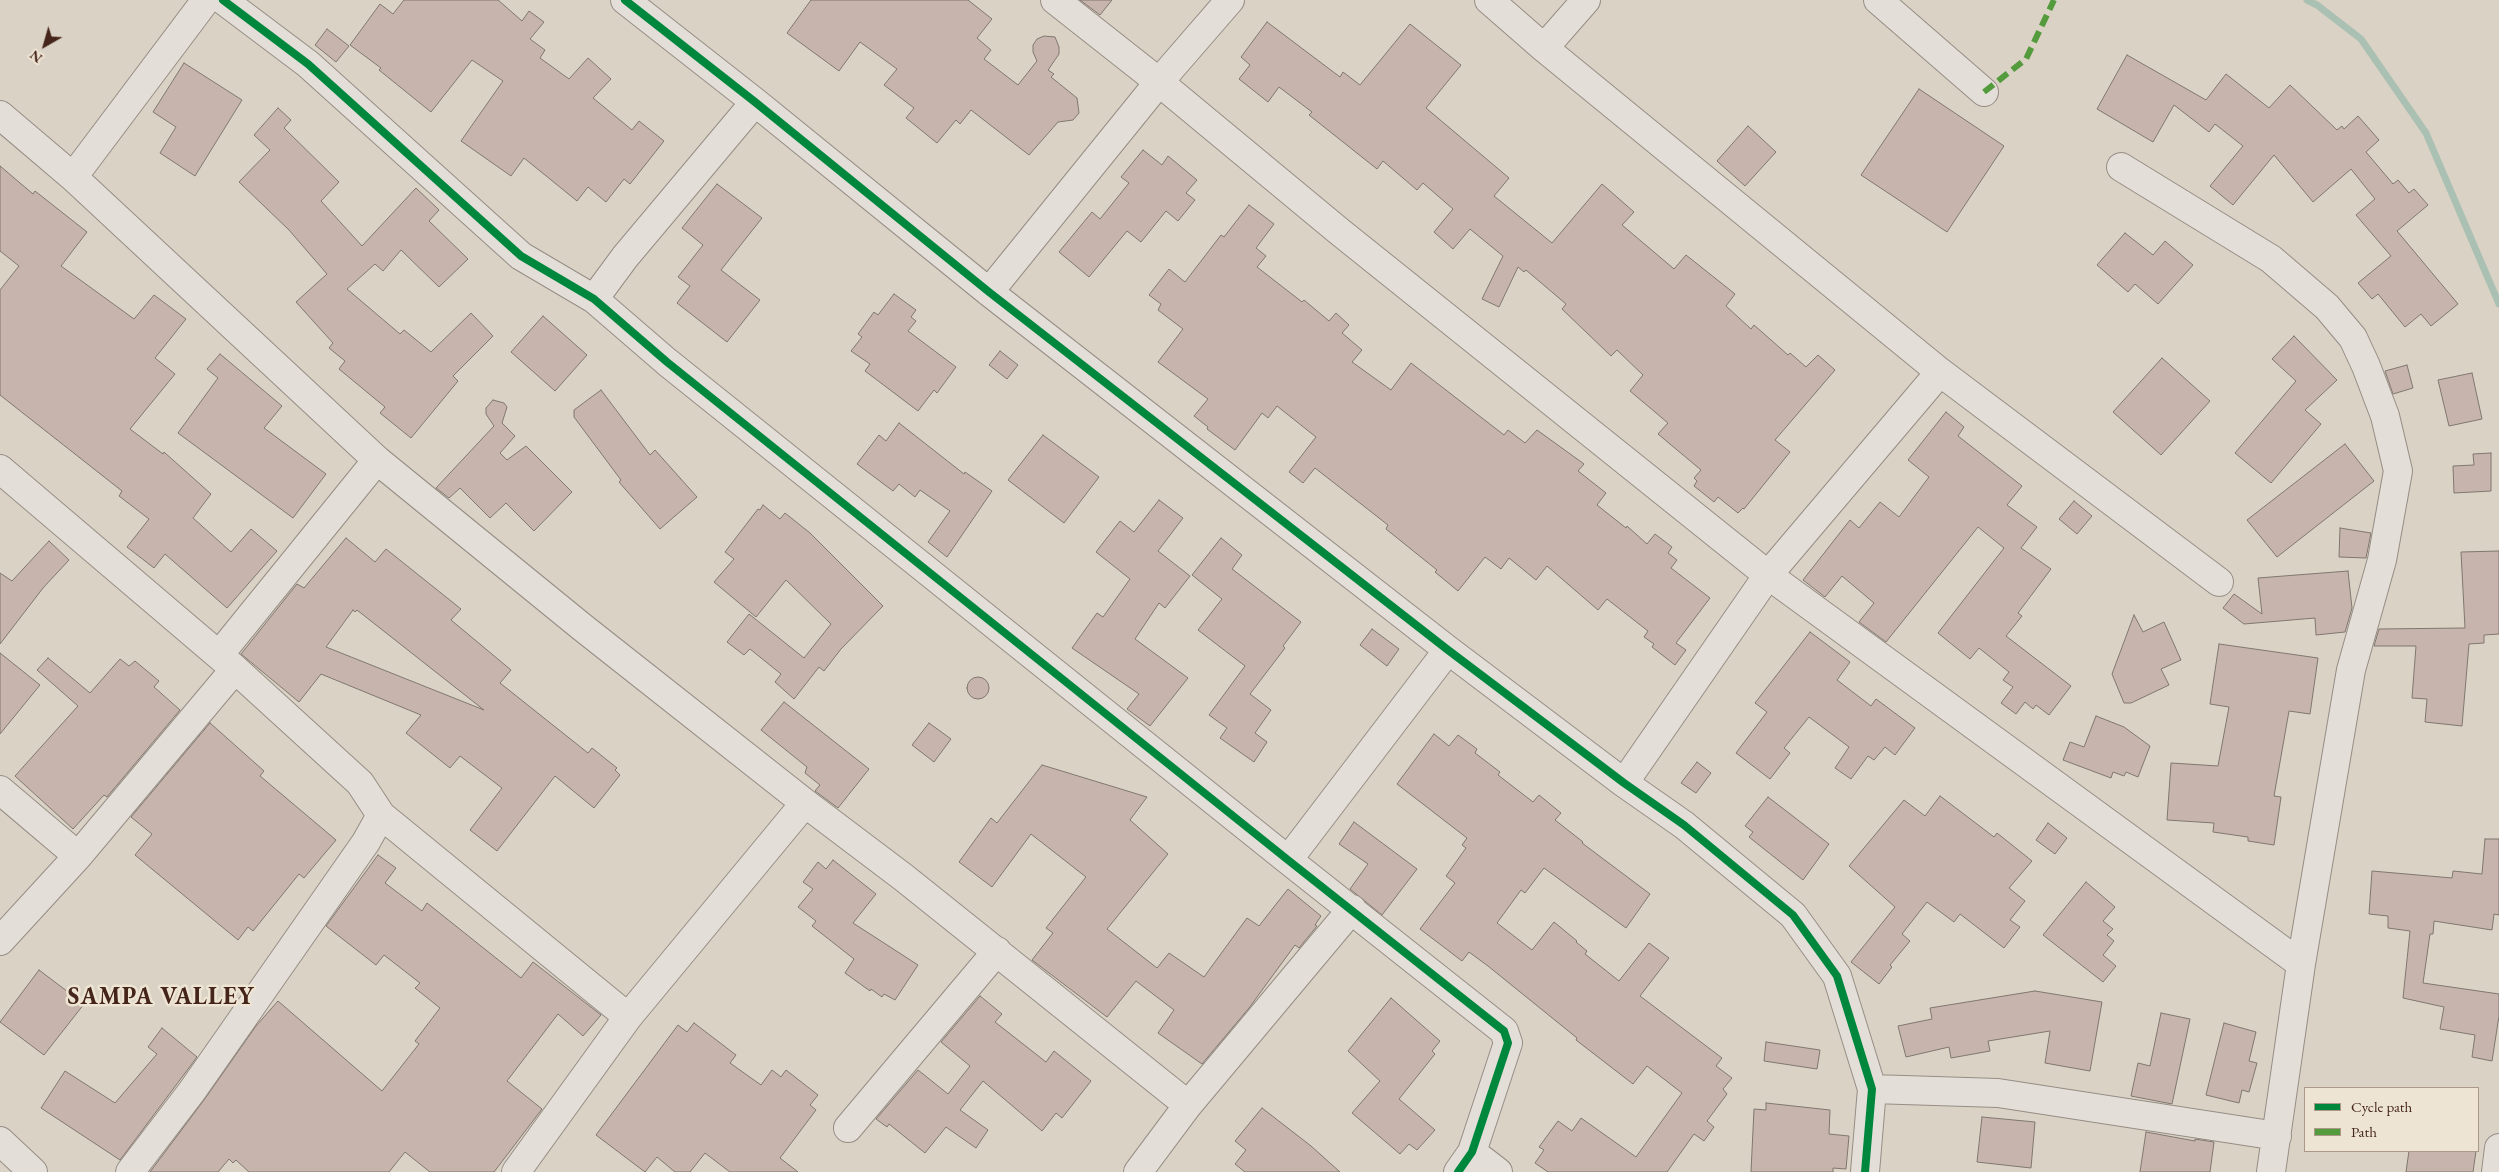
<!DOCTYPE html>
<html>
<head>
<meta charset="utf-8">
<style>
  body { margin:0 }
  #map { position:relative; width:2499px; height:1172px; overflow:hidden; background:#dad2c5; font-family:"EB Garamond",serif }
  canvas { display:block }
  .legend { position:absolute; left:2304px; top:1087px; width:175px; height:65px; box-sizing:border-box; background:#ede4d3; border:1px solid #aa9889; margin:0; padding:6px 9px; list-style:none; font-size:15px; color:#452519 }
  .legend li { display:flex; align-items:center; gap:10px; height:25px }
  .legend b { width:25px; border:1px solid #aa9889 }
  .north { position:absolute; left:20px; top:20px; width:50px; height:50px; -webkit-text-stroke:4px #ede4d3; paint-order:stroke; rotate:218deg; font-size:14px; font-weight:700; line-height:20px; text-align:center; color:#452519 }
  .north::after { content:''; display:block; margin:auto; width:18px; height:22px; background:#452519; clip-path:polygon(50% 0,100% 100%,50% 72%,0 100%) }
</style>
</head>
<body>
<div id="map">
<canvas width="2499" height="1172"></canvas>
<ul class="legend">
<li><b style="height:6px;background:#00873e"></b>Cycle path</li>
<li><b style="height:6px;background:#549b3e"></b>Path</li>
</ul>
<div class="north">N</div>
</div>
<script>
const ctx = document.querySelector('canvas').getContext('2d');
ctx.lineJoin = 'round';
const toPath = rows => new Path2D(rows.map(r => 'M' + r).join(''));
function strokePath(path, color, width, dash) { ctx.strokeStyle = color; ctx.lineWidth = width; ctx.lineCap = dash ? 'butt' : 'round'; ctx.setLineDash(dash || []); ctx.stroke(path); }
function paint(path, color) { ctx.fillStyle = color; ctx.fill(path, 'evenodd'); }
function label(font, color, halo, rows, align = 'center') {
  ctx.font = font + ' "EB Garamond",serif'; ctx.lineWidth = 5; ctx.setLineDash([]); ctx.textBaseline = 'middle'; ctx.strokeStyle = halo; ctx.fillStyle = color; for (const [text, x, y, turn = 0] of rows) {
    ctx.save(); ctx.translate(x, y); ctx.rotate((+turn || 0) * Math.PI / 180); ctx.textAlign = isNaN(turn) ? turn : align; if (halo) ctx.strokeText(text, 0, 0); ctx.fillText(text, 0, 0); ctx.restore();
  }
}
strokePath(toPath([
  [2307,0,2317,5,2361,39,2426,133,2499,304]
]), '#aac0b3', 7);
const building = toPath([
  [404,0,498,0,522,21,529,11,544,22,530,39,545,50,540,58,569,79,588,58,611,79,593,98,632,130,639,121,664,141,630,184,624,179,606,202,588,187,577,201,524,158,511,176,461,141,503,81,472,60,431,112,379,70,381,68,350,45,380,4,393,14,404,0],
  [811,0,968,0,992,19,977,38,991,50,984,59,1018,85,1037,61,1033,52,1033,45,1037,39,1044,36,1055,37,1059,47,1059,54,1048,70,1054,74,1051,77,1077,98,1079,113,1073,120,1058,122,1029,155,971,110,960,124,956,120,937,143,906,118,914,108,884,85,897,69,860,42,839,71,787,33,811,0],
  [1080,0,1112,0,1100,15,1080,0],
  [1267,22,1340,77,1343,72,1360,85,1410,24,1461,65,1426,108,1509,178,1494,196,1552,243,1602,184,1634,212,1622,225,1674,269,1686,255,1735,294,1726,306,1751,329,1754,325,1788,355,1790,353,1806,367,1818,355,1835,370,1775,440,1790,452,1744,509,1743,508,1738,513,1718,497,1714,502,1694,486,1697,481,1694,478,1701,470,1658,434,1668,423,1630,391,1643,375,1617,350,1611,356,1562,309,1566,304,1526,270,1524,272,1518,267,1499,307,1482,299,1503,256,1470,229,1453,249,1434,232,1453,209,1423,183,1417,190,1383,161,1377,169,1309,115,1312,112,1279,87,1268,102,1239,79,1250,65,1241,57,1267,22],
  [327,29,349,46,336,62,315,45,327,29],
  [2127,55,2206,100,2226,74,2269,108,2290,85,2337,130,2342,126,2344,129,2358,116,2379,140,2366,152,2393,184,2398,180,2409,193,2414,189,2428,205,2397,231,2458,304,2431,326,2421,314,2405,327,2378,294,2372,299,2358,283,2391,256,2356,215,2375,199,2351,169,2313,202,2274,155,2233,205,2210,186,2243,146,2215,124,2209,132,2174,105,2153,142,2097,109,2127,55],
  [184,63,242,100,195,176,160,153,176,127,153,112,184,63],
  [1919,89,2004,146,1947,232,1861,175,1919,89],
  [278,108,291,120,284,128,339,182,321,201,362,246,416,188,439,210,429,221,468,259,439,287,401,250,383,271,375,264,347,289,400,334,404,330,431,352,471,313,493,336,453,376,458,381,411,438,380,413,385,407,339,369,345,361,329,348,333,343,296,302,327,274,289,230,239,182,270,150,254,135,278,108],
  [1748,126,1776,152,1745,186,1717,161,1748,126],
  [1143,150,1162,165,1168,156,1197,180,1186,193,1195,200,1178,221,1166,211,1141,242,1127,231,1089,277,1059,252,1092,212,1100,219,1129,183,1121,177,1143,150],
  [0,166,33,194,35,191,87,232,61,266,134,319,154,295,186,319,155,358,175,374,130,429,163,454,164,452,211,494,193,518,231,552,251,529,277,551,227,608,165,554,154,568,127,547,149,519,119,496,122,491,0,395,0,290,19,266,0,251,0,166],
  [717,184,762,218,721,270,760,300,727,342,677,303,690,286,678,277,703,245,682,228,717,184],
  [1249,205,1274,224,1256,248,1266,256,1257,267,1302,302,1304,300,1329,321,1336,313,1349,325,1342,333,1362,350,1352,362,1391,390,1411,363,1504,435,1508,430,1525,443,1537,430,1584,464,1578,471,1606,493,1597,505,1626,528,1627,526,1647,544,1655,534,1672,547,1668,553,1677,560,1671,568,1710,598,1676,643,1686,650,1675,665,1652,647,1654,644,1644,637,1648,631,1607,599,1598,610,1547,566,1536,580,1509,558,1501,569,1485,557,1458,591,1435,572,1437,570,1386,529,1388,525,1315,468,1303,483,1289,472,1316,437,1277,406,1268,418,1262,413,1235,450,1207,429,1208,427,1194,416,1208,399,1158,362,1183,329,1158,310,1161,304,1149,295,1169,269,1185,282,1221,235,1224,237,1249,205],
  [2125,233,2153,255,2165,241,2193,265,2158,304,2135,284,2128,292,2097,265,2125,233],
  [894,294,916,310,911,317,916,321,908,331,956,367,937,393,934,390,918,411,865,371,870,364,851,351,862,337,858,334,874,312,878,315,894,294],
  [543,316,587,355,555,391,511,352,543,316],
  [2294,336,2337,380,2305,410,2321,424,2271,483,2235,453,2296,381,2272,359,2294,336],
  [1000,351,1018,365,1007,379,989,365,1000,351],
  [220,354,282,406,264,428,326,474,293,518,178,433,218,378,207,369,220,354],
  [2162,358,2210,401,2161,455,2113,412,2162,358],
  [2407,365,2413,388,2393,394,2385,371,2407,365],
  [2472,373,2482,419,2449,426,2438,380,2472,373],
  [601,390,650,455,655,450,697,497,660,529,619,482,621,480,574,417,574,410,601,390],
  [493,400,504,403,507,407,502,423,515,436,500,453,507,460,526,446,572,492,534,531,506,503,490,518,460,488,449,498,436,488,494,426,486,414,486,408,493,400],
  [1946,412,1964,427,1958,436,2022,486,2007,505,2037,527,2021,548,2051,569,2018,613,2022,616,2006,636,2071,686,2049,715,2036,705,2033,709,2025,702,2016,714,2001,703,2013,687,2003,680,2009,672,1979,648,1970,659,1938,633,2004,548,1978,527,1886,642,1859,622,1874,603,1842,576,1825,597,1803,580,1850,520,1859,528,1880,502,1899,517,1929,477,1908,460,1946,412],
  [899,423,964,474,965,472,992,491,947,557,928,542,950,511,920,490,915,497,899,484,893,491,857,464,879,435,886,441,899,423],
  [1043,435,1099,477,1064,523,1008,480,1043,435],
  [2345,444,2374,481,2277,557,2247,520,2345,444],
  [2491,453,2491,491,2454,493,2453,466,2474,465,2473,454,2491,453],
  [1159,500,1183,518,1158,551,1190,576,1165,608,1159,603,1135,639,1188,678,1150,726,1127,709,1139,694,1072,648,1097,613,1103,617,1130,579,1096,552,1120,521,1134,532,1159,500],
  [2074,501,2092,516,2077,534,2059,519,2074,501],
  [763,505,780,519,785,513,810,533,883,606,841,649,824,671,819,667,794,699,775,682,781,674,750,649,744,655,727,642,749,614,804,658,831,624,786,580,756,617,714,582,734,559,725,552,758,509,760,510,763,505],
  [2340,528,2371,533,2366,558,2339,557,2340,528],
  [346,538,375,562,386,549,461,609,451,620,511,670,500,683,588,753,592,748,617,768,615,770,620,775,594,808,555,776,497,851,470,830,502,788,460,756,450,768,406,733,421,715,321,674,299,702,241,654,297,584,304,588,346,538],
  [353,610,355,612,357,610,484,710,326,647,353,610],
  [1221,538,1242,555,1232,569,1301,622,1283,646,1285,648,1250,694,1271,710,1255,733,1267,742,1254,762,1220,738,1227,728,1209,715,1245,666,1198,630,1222,599,1192,575,1221,538],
  [49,541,69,560,43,588,0,644,0,573,12,581,49,541],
  [2499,551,2499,634,2484,635,2484,643,2469,644,2462,726,2425,722,2427,699,2412,698,2416,646,2374,646,2379,629,2465,628,2461,552,2499,551],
  [2348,571,2352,608,2345,632,2316,635,2315,618,2244,624,2223,608,2234,594,2262,614,2258,578,2348,571],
  [2134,615,2143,632,2164,622,2181,660,2161,669,2169,685,2131,703,2124,703,2112,674,2134,615],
  [1372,629,1399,649,1387,666,1360,645,1372,629],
  [1810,632,1850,662,1837,680,1871,706,1876,699,1915,728,1895,755,1885,747,1874,760,1868,756,1851,779,1835,768,1849,747,1809,717,1784,748,1790,753,1770,779,1736,753,1767,712,1755,703,1810,632],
  [2219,644,2318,658,2310,714,2289,711,2274,796,2281,797,2274,845,2248,841,2248,837,2213,832,2214,823,2167,820,2171,763,2218,766,2229,707,2210,704,2219,644],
  [0,653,40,685,0,734,0,653],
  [48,658,90,693,120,659,129,666,135,661,159,681,154,687,180,710,107,797,104,795,73,829,15,776,78,706,37,670,48,658],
  '967 688a11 11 0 1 1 22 0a11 11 0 1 1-22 0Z',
  [784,702,869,769,838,808,815,791,820,785,805,773,807,767,761,730,784,702],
  [2096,716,2124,727,2150,746,2138,777,2126,772,2124,776,2113,772,2111,778,2063,760,2070,742,2084,747,2096,716],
  [210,723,264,771,260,776,336,840,304,878,299,874,253,931,248,927,238,940,135,855,152,834,131,817,210,723],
  [929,723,951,739,934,762,912,745,929,723],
  [1434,734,1449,746,1458,735,1477,749,1475,753,1500,772,1498,775,1533,802,1539,795,1561,813,1555,820,1583,842,1582,843,1650,894,1626,928,1544,868,1525,893,1521,890,1497,923,1532,950,1554,922,1577,941,1576,942,1587,951,1585,954,1619,981,1649,943,1669,958,1640,996,1722,1058,1716,1066,1732,1078,1723,1089,1727,1094,1707,1121,1714,1127,1704,1141,1694,1134,1667,1172,1548,1172,1535,1163,1544,1150,1539,1147,1558,1121,1572,1131,1581,1118,1636,1157,1682,1093,1647,1066,1633,1084,1576,1040,1577,1038,1488,966,1469,952,1462,961,1420,929,1455,883,1446,876,1466,848,1462,845,1467,838,1397,784,1434,734],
  [1697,762,1711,773,1696,793,1681,783,1697,762],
  [1042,765,1147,797,1130,820,1168,854,1107,929,1157,968,1169,953,1204,977,1247,918,1259,926,1288,889,1321,916,1315,925,1317,926,1299,948,1295,945,1249,1008,1202,1064,1158,1033,1174,1010,1136,981,1107,1017,1032,960,1053,933,1046,928,1086,877,1031,834,992,887,959,862,991,818,997,823,1042,765],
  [1940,796,1994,837,1997,833,2032,861,2009,888,2025,901,2010,920,2020,927,2004,948,1960,914,1954,922,1927,902,1902,934,1910,941,1890,965,1892,967,1879,984,1851,962,1895,907,1849,866,1904,800,1925,816,1940,796],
  [1768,797,1829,844,1803,880,1749,837,1753,832,1745,826,1768,797],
  [1354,822,1417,869,1382,915,1350,889,1368,864,1339,844,1354,822],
  [2048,823,2067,838,2055,854,2036,840,2048,823],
  [2485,839,2499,839,2499,915,2494,914,2492,930,2434,921,2433,934,2430,934,2423,983,2499,994,2499,1016,2492,1061,2472,1057,2475,1035,2440,1029,2444,1007,2403,998,2410,931,2388,928,2388,916,2369,914,2372,871,2452,878,2453,871,2482,874,2485,839],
  [378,855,396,868,385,883,422,911,427,903,521,978,533,962,601,1015,583,1036,558,1014,507,1081,542,1109,494,1172,430,1172,405,1152,389,1172,249,1172,236,1160,233,1163,229,1159,218,1172,150,1172,204,1100,256,1026,278,1001,382,1091,419,1044,415,1041,440,1008,415,988,420,983,384,955,376,965,326,926,378,855],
  [833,860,876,894,853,923,918,965,895,1000,884,994,882,997,871,989,870,991,845,973,854,959,812,926,816,921,798,907,813,889,803,882,818,862,826,869,833,860],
  [2086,882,2115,907,2103,921,2113,929,2107,935,2114,941,2103,955,2116,966,2103,982,2043,935,2086,882],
  [39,970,84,1004,44,1055,0,1022,39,970],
  [2035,991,2102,1002,2090,1071,2045,1063,2050,1031,1988,1041,1990,1051,1951,1058,1949,1047,1906,1057,1898,1026,1932,1019,1930,1008,2035,991],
  [980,996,1002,1014,995,1022,1046,1062,1054,1051,1091,1081,1062,1118,1056,1113,1042,1131,983,1081,960,1110,988,1130,976,1148,946,1127,925,1153,889,1124,887,1127,876,1119,918,1070,948,1094,970,1066,941,1042,980,996],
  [1391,998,1440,1041,1432,1051,1435,1054,1399,1099,1435,1130,1417,1150,1409,1144,1400,1154,1352,1113,1380,1081,1348,1051,1391,998],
  [2161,1013,2190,1019,2172,1104,2131,1096,2138,1063,2150,1066,2161,1013],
  [694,1023,736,1055,730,1063,761,1085,772,1070,781,1077,786,1070,818,1095,810,1105,816,1110,780,1158,798,1172,730,1172,705,1153,690,1172,675,1172,657,1157,645,1172,596,1135,678,1025,687,1032,694,1023],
  [2224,1023,2256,1032,2249,1061,2257,1063,2249,1092,2242,1090,2239,1103,2206,1095,2224,1023],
  [162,1028,197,1057,120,1160,41,1108,65,1071,115,1103,157,1054,148,1047,162,1028],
  [1766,1042,1820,1050,1817,1069,1764,1061,1766,1042],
  [1766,1103,1830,1110,1829,1134,1849,1136,1846,1169,1833,1168,1833,1172,1751,1172,1754,1109,1766,1110,1766,1103],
  [1262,1108,1311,1146,1340,1172,1245,1172,1235,1164,1246,1150,1235,1141,1262,1108],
  [1982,1117,2035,1122,2031,1168,1977,1162,1982,1117],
  [2146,1132,2195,1141,2195,1139,2214,1142,2210,1172,2140,1172,2146,1132],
  [2409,1151,2476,1151,2473,1172,2406,1172,2409,1151]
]);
paint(building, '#c7b5ad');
strokePath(building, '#80776e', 1);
const minor = toPath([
  [223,0,308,64,521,256,594,299,667,362,1288,860,1504,1031,1508,1043,1472,1152,1458,1172],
  [625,0,755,102,989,292,1448,650,1624,783,1684,825,1793,915,1837,976,1872,1089,1865,1172],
  [1055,0,1159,82,1340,232,1768,575,2301,964],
  [1489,0,1544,48,1940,372,2219,582],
  [1878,0,1984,92],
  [1544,48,1586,0],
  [0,115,73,177,377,460,582,627,805,803,903,877,1188,1105],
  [2121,167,2271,259,2327,307,2353,338,2366,366,2385,416,2398,471,2382,560,2351,670,2301,964,2271,1172],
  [73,177,206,0],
  [989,292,1159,82,1230,0],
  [594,299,625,257,755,102],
  [0,469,235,669,360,783,381,815,628,1017],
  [219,655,377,460],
  [1624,783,1768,575,1940,372],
  [0,790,78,856],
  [1288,860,1448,650],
  [0,941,78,856,235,669],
  [1872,1089,1998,1093,2277,1136],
  [848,1128,997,951],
  [0,1141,33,1172],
  [1472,1152,1498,1172],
  [130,1172,192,1091,366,842,381,815],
  [516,1172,628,1017,805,803],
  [1138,1172,1188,1105,1352,909],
  [2496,1172,2499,1148]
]);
strokePath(minor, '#968d85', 30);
strokePath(minor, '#e3dfd8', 28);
strokePath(toPath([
  [1984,92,2026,59,2054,0]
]), '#549b3e', 6, [12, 6]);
strokePath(toPath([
  [223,0,308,64,521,256,594,299,667,362,1288,860,1504,1031,1508,1043,1472,1152,1458,1172],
  [625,0,755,102,989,292,1448,650,1624,783,1684,825,1793,915,1837,976,1872,1089,1865,1172]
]), '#00873e', 8);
ctx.letterSpacing = '1px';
label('bold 24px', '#452519', '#ede4d3', [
  ["SAMPA VALLEY",161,997]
]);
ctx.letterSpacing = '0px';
</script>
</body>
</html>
